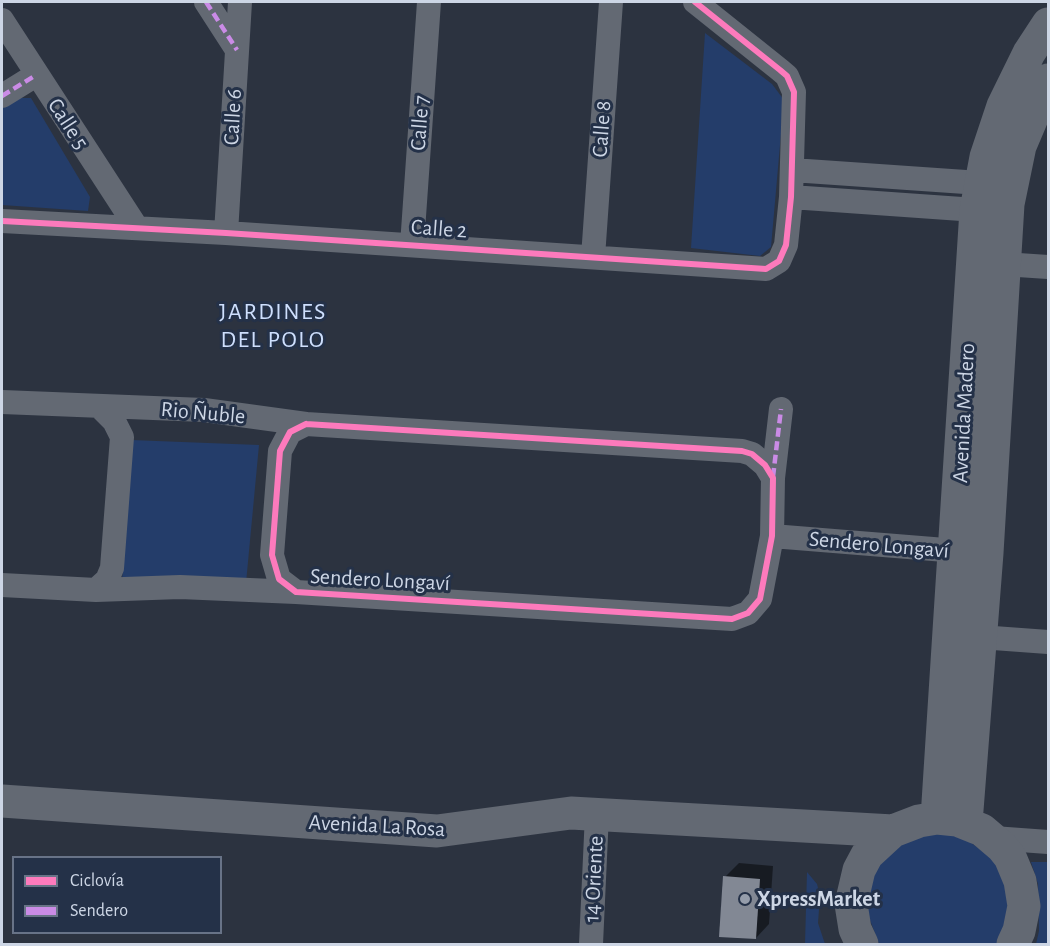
<!DOCTYPE html>
<html>
<head>
<meta charset="utf-8">
<style>
  body { margin:0 }
  #map { position:relative; width:1050px; height:946px; overflow:hidden; background:#2c3340; font-family:"Alegreya Sans",sans-serif }
  canvas { display:block }
  .frame { position:absolute; inset:0; border:3px solid #cdd6e5; pointer-events:none }
  .legend { position:absolute; left:12px; top:856px; width:210px; height:78px; box-sizing:border-box; background:#243148; border:2px solid #687387; margin:0; padding:8px 10px; list-style:none; font-size:18px; color:#cdd6e5 }
  .legend li { display:flex; align-items:center; gap:12px; height:30px }
  .legend b { width:30px; border:2px solid #687387 }
</style>
</head>
<body>
<div id="map">
<canvas width="1050" height="946"></canvas>
<div class="frame"></div>
<ul class="legend">
<li><b style="height:8px;background:#fd7abc"></b>Ciclovía</li>
<li><b style="height:8px;background:#ca8be6"></b>Sendero</li>
</ul>
</div>
<script>
const ctx = document.querySelector('canvas').getContext('2d');
ctx.lineJoin = 'round';
function paint(path, color) { ctx.fillStyle = color; ctx.fill(path, 'evenodd'); }
const toPath = rows => new Path2D(rows.map(r => 'M' + r).join(''));
function strokePath(path, color, width, dash) { ctx.strokeStyle = color; ctx.lineWidth = width; ctx.lineCap = dash ? 'butt' : 'round'; ctx.setLineDash(dash || []); ctx.stroke(path); }
function label(font, color, halo, rows, align = 'center') {
  ctx.font = font + ' "Alegreya Sans",sans-serif'; ctx.lineWidth = 6; ctx.setLineDash([]); ctx.textBaseline = 'middle'; ctx.strokeStyle = halo; ctx.fillStyle = color; for (const [text, x, y, turn = 0] of rows) {
    ctx.save(); ctx.translate(x, y); ctx.rotate((+turn || 0) * Math.PI / 180); ctx.textAlign = isNaN(turn) ? turn : align; if (halo) ctx.strokeText(text, 0, 0); ctx.fillText(text, 0, 0); ctx.restore();
  }
}
paint(toPath([
  [705,33,772,84,784,100,771,247,760,256,691,248],
  [13,98,31,98,90,197,88,211,2,205,2,104],
  [131,440,259,445,246,583,122,582],
  [951,828,1011,872,1004,944,879,944,867,912,871,877,893,845],
  [1031,862,1048,862,1048,944,1036,944,1039,931,1038,884],
  [807,872,817,884,820,896,818,923,825,944,805,944]
]), '#243d6a');
paint(toPath([
  [739,863,773,866,769,924,756,938,725,877]
]), '#0007');
paint(toPath([
  [723,876,760,879,756,939,719,937]
]), '#828894');
strokePath(toPath([
  [206,2,237,50],
  [2,20,137,228],
  [2,96,36,75],
  [792,170,980,183,993,193],
  [791,197,976,210,991,207],
  [2,221,226,233,766,269,779,261,786,245,791,197,794,92,787,76,780,70,695,2],
  [226,233,240,2],
  [412,245,429,2],
  [593,257,611,2],
  [988,263,1048,267],
  [2,402,204,410,306,424],
  [306,424,742,451,752,454,765,465,773,478,772,536,760,599,748,613,732,619,296,592,279,579,272,555,280,451,290,432,306,424],
  [773,478,781,409],
  [772,536,970,552],
  [2,585,96,590,180,587,296,592],
  [96,590,107,580,112,568,122,437,114,421,100,407],
  [966,636,1048,642],
  [993,838,1048,842],
  [591,944,597,814]
]), '#636973', 24);
strokePath(toPath([
  [2,801,437,831,571,813,893,831],
  [937,818,976,210,986,157,1003,106,1029,53,1048,24],
  [966,823,987,553,1008,204,1020,146,1048,80],
  [862,944,855,929,851,904,859,870,867,855,893,831,919,821,937,818,957,820,982,830,1002,847,1010,857,1020,881,1024,906,1019,931,1013,944]
]), '#636973', 33);
strokePath(toPath([
  [206,2,237,50],
  [2,96,36,75],
  [773,477,781,409]
]), '#ca8be6', 4.5, [9, 4.5]);
strokePath(toPath([
  [2,221,226,233,766,269,779,261,786,245,791,197,794,92,787,76,780,70,695,2],
  [306,424,742,451,752,454,765,465,773,478,772,536,760,599,748,613,732,619,296,592,279,579,272,555,280,451,290,432,306,424]
]), '#fd7abc', 6);
for (const [x, y, r, color] of [
  [745,899,6,"#959dab"]
]) { const dot = new Path2D(); dot.arc(x, y, r, 0, 2 * Math.PI); ctx.fillStyle = color; ctx.fill(dot); strokePath(dot, '#243148', 2); }
label('22px', '#cdd6e5', '#243148', [
  ["Calle 6",233,117,-87],
  ["Calle 7",420,123,-86],
  ["Calle 5",68,124,57],
  ["Calle 8",602,129,-86],
  ["Calle 2",439,229,4],
  ["Rio Ñuble",203,413,5],
  ["Avenida Madero",964,413,-87],
  ["Sendero Longaví",879,545,5],
  ["Sendero Longaví",380,580,3],
  ["Avenida La Rosa",377,826,3],
  ["14 Oriente",594,879,-87]
]);
label('bold 22px', '#cdd6e5', '#243148', [
  ["XpressMarket",757,899]
], 'left');
ctx.letterSpacing = '1.5px';
label('24px', '#cedffd', '#243148', [
  ["JARDINES",273,312],
  ["DEL POLO",273,340]
]);
ctx.letterSpacing = '0px';
</script>
</body>
</html>
